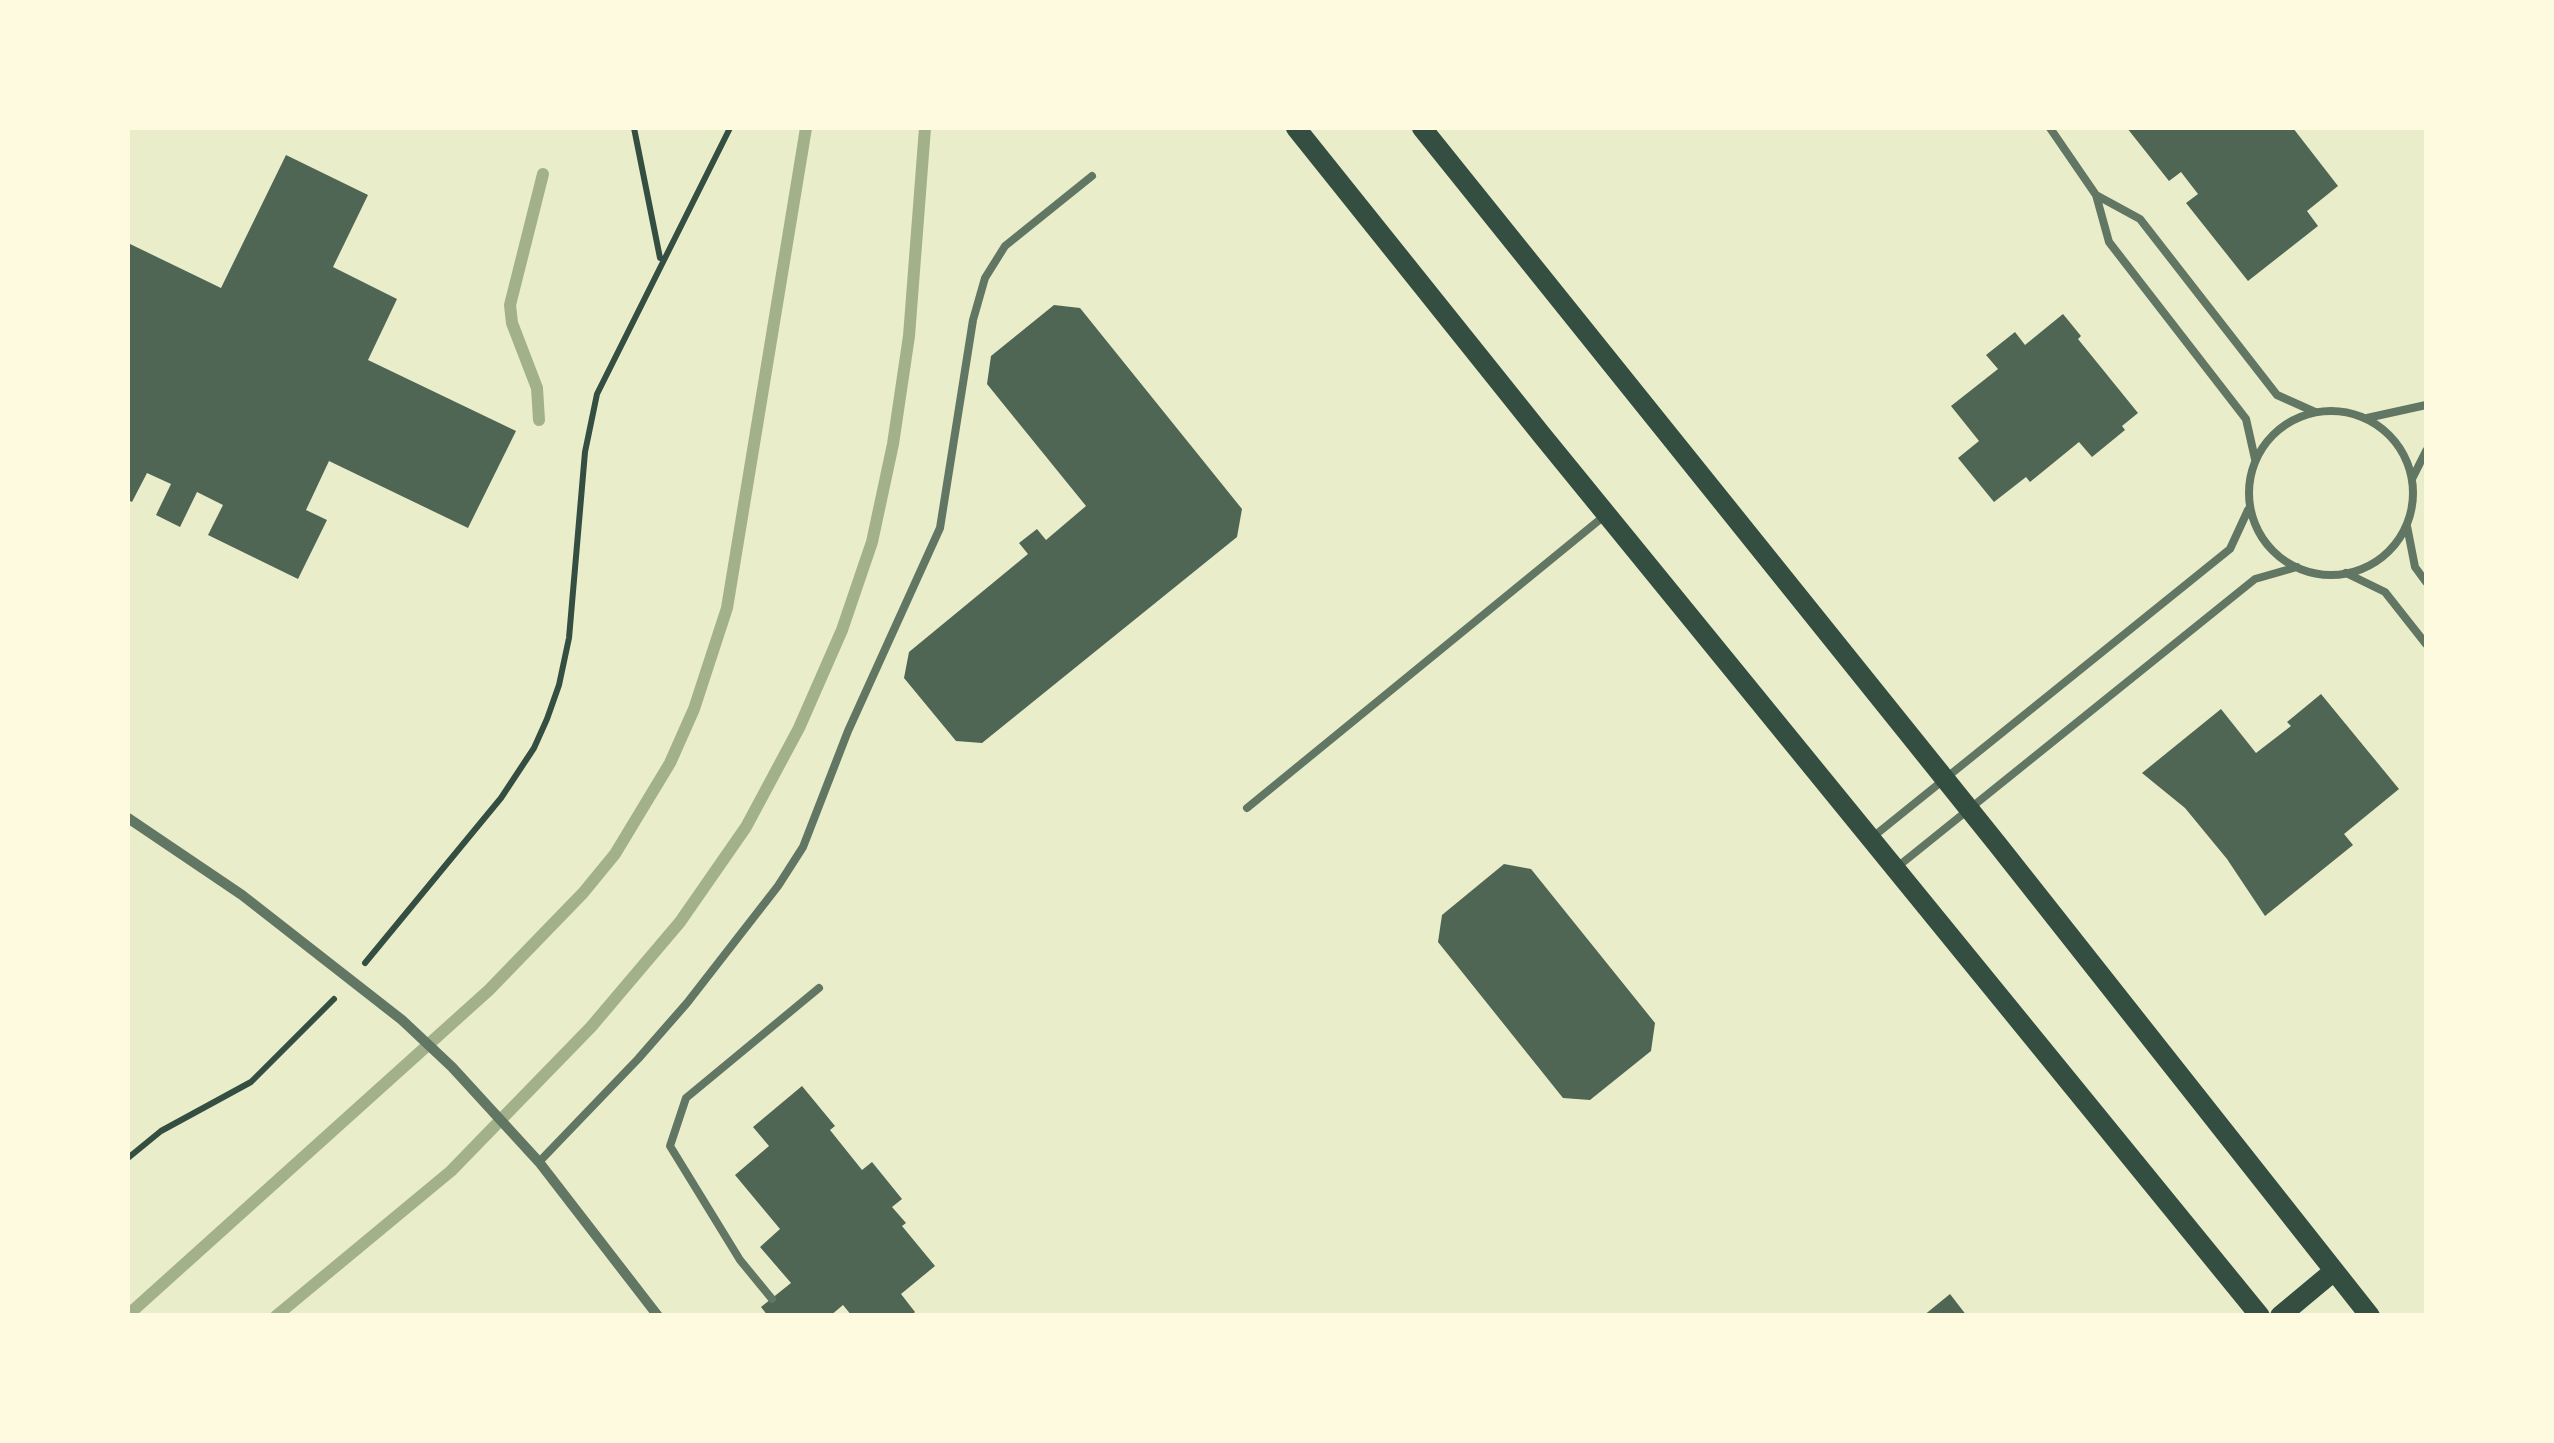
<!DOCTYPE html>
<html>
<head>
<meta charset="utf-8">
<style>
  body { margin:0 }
  #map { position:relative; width:2554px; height:1443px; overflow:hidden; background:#e9edc9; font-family:Quicksand,sans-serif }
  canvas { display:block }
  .frame { position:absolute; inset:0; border:130px solid #fefae0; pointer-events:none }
</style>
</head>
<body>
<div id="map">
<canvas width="2554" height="1443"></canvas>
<div class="frame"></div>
</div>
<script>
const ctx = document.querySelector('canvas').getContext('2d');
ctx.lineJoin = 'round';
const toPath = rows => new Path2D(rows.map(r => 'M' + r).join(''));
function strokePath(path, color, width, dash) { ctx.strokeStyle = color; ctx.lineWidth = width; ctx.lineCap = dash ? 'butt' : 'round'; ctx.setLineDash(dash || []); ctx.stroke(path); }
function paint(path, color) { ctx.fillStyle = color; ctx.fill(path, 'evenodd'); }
strokePath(toPath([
  [539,420,537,388,512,323,510,305,543,174],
  [128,1315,489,990,583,893,615,854,670,763,694,709,727,608,806,128],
  [276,1316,451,1171,591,1027,680,922,746,827,799,728,842,630,872,542,893,444,909,336,925,128]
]), '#a3b18a', 12);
paint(toPath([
  [2127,128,2293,128,2338,186,2307,211,2318,226,2248,281,2186,203,2198,194,2181,172,2169,181],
  [286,155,368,195,333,267,397,299,368,360,516,431,468,528,329,461,306,510,327,520,298,579,208,535,223,505,197,492,180,527,156,515,171,484,147,473,132,502,128,500,128,243,221,288],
  [1054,305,1080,308,1242,509,1237,537,982,743,956,741,904,678,909,652,1028,554,1019,543,1037,529,1046,540,1086,506,987,384,991,356],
  [2063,314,2081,336,2078,339,2138,413,2122,426,2125,430,2092,457,2079,442,2030,482,2026,477,1994,502,1958,458,1979,441,1951,406,1998,369,1986,355,2015,332,2025,345],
  [2321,694,2399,789,2344,834,2353,845,2265,916,2227,859,2185,808,2142,773,2221,709,2256,753,2291,726,2287,722],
  [1504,864,1531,869,1655,1023,1651,1051,1590,1100,1563,1098,1438,942,1442,915],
  [802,1086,835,1126,830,1130,862,1170,872,1162,902,1199,892,1207,906,1223,902,1226,935,1266,901,1294,915,1312,911,1316,852,1316,843,1305,830,1316,768,1316,761,1307,791,1283,760,1247,780,1229,735,1175,769,1146,753,1127],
  [1950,1294,1967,1316,1923,1316]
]), '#4f6655');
strokePath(toPath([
  [634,128,660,258],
  [365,963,501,798,534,748,547,719,559,685,569,638,585,452,597,394,730,128],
  [128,1158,161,1131,251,1082,334,999]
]), '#344e41', 6);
strokePath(toPath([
  [2050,128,2096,195,2109,242,2246,419,2255,459],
  [2096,195,2140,219,2277,395,2315,412],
  '2249 493a82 82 0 1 1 164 0a82 82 0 1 1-164 0Z',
  [2367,418,2426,405],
  [2412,479,2426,451],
  [2407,526,2415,567,2426,582],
  [2346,573,2385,592,2426,644],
  [1247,808,1603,517],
  [1874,836,2230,549,2248,510],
  [1896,868,2255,579,2297,567],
  [539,1162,638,1059,687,1003,778,886,803,847,848,731,940,528,973,320,985,278,1005,246,1092,176],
  [772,1299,740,1260,670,1146,686,1098,819,988]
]), '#617663', 8);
strokePath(toPath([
  [128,818,242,895,402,1020,452,1067,539,1162,658,1316]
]), '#617663', 10);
strokePath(toPath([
  [1296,128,1541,434,2260,1316],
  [1422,128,1998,845,2370,1316],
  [2280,1316,2334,1271]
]), '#344e41', 20);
</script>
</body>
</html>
